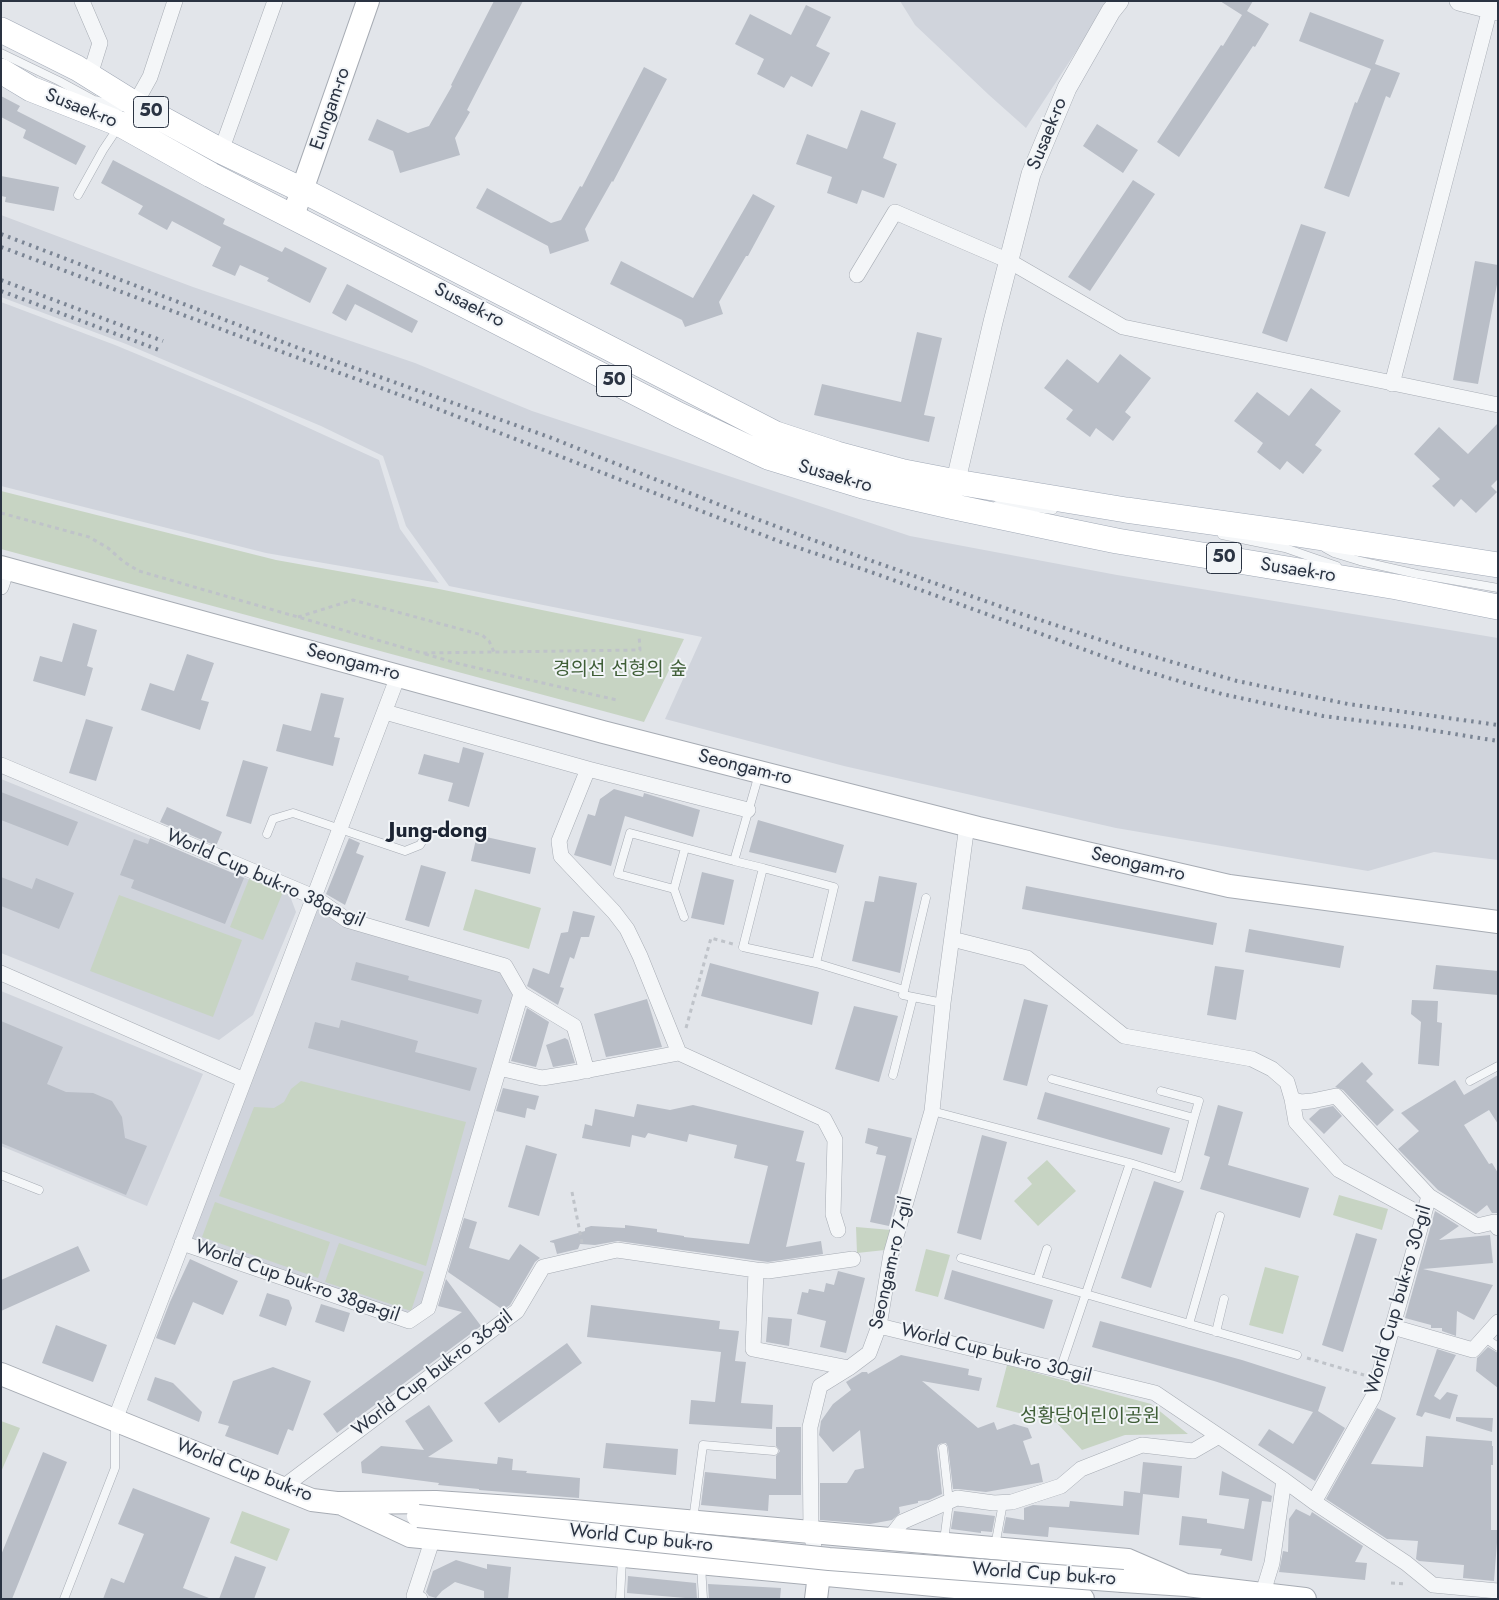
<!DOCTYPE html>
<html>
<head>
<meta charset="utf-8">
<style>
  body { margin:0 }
  #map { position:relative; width:1499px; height:1600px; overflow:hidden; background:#e2e5ea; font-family:Jost,sans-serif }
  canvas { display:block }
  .frame { position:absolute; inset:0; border:2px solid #2a3342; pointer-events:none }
</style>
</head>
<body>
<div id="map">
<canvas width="1499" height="1600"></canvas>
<div class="frame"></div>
</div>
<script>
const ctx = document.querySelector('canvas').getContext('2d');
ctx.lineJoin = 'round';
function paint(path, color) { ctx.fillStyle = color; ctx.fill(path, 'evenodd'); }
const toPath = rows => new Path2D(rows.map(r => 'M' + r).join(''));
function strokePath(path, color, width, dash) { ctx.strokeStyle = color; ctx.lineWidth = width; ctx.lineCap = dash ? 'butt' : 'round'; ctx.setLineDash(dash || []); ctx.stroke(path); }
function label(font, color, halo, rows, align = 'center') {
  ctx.font = font + ' Jost,"Noto Sans KR",sans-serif'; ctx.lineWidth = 4; ctx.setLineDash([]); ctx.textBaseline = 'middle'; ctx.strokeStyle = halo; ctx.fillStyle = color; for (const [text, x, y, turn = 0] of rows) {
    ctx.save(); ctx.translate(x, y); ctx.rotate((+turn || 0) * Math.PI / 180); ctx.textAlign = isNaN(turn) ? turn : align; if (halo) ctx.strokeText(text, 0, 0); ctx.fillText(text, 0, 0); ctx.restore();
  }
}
paint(toPath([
  [900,1,1109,1,1026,128,989,95,915,25],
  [1,215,193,287,415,363,532,411,910,536,1117,575,1498,638,1498,860,1434,852,1368,871,1116,828,844,766,665,719,702,637,449,586,406,526,383,456,321,426,126,344,1,297],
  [1,302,115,345,245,399,379,460,400,529,439,583,266,553,1,486],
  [1,779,290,896,296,912,253,1015,219,1040,1,953],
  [314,897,347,920,505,966,521,994,428,1308,409,1321,182,1243],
  [1,991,203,1074,147,1206,1,1146]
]), '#d0d4dc');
paint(toPath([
  [1,491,276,560,439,589,684,639,644,722,1,549],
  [249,879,283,892,263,940,230,927],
  [475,889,541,908,529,949,463,930],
  [119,895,242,940,213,1017,90,971],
  [301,1081,466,1122,426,1266,219,1196,254,1107,274,1108,284,1102,291,1089],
  [1047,1160,1076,1191,1038,1226,1014,1201,1032,1184,1027,1178],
  [1339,1195,1388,1209,1382,1230,1333,1215],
  [215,1202,330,1242,318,1278,202,1237],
  [856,1227,891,1230,885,1250,857,1253],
  [339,1243,424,1272,411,1311,325,1282],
  [926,1249,950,1255,938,1297,915,1291],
  [1265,1267,1299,1276,1283,1334,1249,1325],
  [1007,1365,1151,1404,1188,1434,1125,1435,1082,1450,1057,1423,996,1407],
  [1,1421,20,1428,1,1472],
  [242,1511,290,1529,277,1561,230,1543]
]), '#c7d4c3');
paint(toPath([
  [494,1,523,1,467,110,470,112,455,138,460,155,400,173,393,151,368,140,377,119,408,133,429,126,452,86,451,85],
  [1220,1,1253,1,1247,11,1269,24,1255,47,1253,46,1179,157,1157,142,1221,45,1223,46,1242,15],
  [806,5,831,17,816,46,830,53,812,87,791,76,784,88,757,74,764,59,735,44,750,14,791,35],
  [1310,12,1384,40,1375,64,1400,73,1390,98,1386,96,1349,197,1324,188,1355,102,1357,103,1371,69,1299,41],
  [644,67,667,79,613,182,612,181,585,229,589,241,550,254,548,246,476,208,487,188,551,223,561,220,580,186,582,187],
  [1,96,20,106,17,111,86,146,76,165,23,138,26,130,1,117],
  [861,110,896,123,883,158,897,164,884,198,862,190,857,204,827,193,832,177,796,164,807,134,847,149],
  [1097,124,1138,150,1123,173,1083,146],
  [113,160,225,219,223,224,282,252,285,247,327,268,310,303,267,281,269,278,240,265,235,276,212,266,221,247,172,221,167,230,138,214,143,206,101,183],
  [1,176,59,187,54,211,5,202,6,197,1,196],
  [1133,180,1155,194,1090,291,1068,277],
  [753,194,775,206,748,256,746,256,719,302,723,314,685,327,682,320,610,284,621,261,693,298],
  [1301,224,1326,232,1287,342,1262,333],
  [1475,261,1498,265,1498,279,1478,384,1453,380],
  [347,284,418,321,412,333,355,304,346,321,332,313],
  [917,332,942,338,924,415,935,417,929,442,814,415,822,384,901,402],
  [1120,354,1151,378,1125,412,1131,417,1113,441,1096,428,1090,437,1066,419,1073,410,1044,388,1067,359,1098,383],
  [1311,388,1341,411,1315,445,1322,450,1303,474,1287,461,1280,470,1257,452,1263,443,1234,421,1257,392,1289,416],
  [1498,423,1498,479,1491,486,1497,492,1476,513,1461,499,1454,507,1432,486,1440,479,1414,454,1439,427,1468,454],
  [73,623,97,630,87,666,93,668,85,696,33,681,40,656,62,662],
  [187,654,214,663,201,700,209,702,200,730,141,710,150,683,174,691],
  [321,693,344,698,334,737,340,738,333,766,276,751,283,724,311,731],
  [86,719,113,727,96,781,69,773],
  [463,747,484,753,469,807,448,801,453,783,418,774,424,754,459,763],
  [243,760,268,767,251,824,226,816],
  [614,789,643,797,644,793,700,810,693,837,625,816,611,866,574,855,588,814,595,816,600,799],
  [1,792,78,822,68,846,1,820],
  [167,807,222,832,216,846,160,822],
  [758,820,844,845,836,873,749,852],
  [477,835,536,848,530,874,471,861],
  [150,838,244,878,225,924,131,888,134,880,120,875,134,839,148,844],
  [349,838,360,843,356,853,364,856,345,905,326,894],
  [421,865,446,872,429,927,405,920],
  [702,872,734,880,724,925,691,918],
  [879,876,917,883,900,973,852,961,865,901,874,902],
  [1,877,32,889,36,878,74,893,59,929,1,906],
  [1026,886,1217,923,1213,945,1022,909],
  [573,911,595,916,589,937,581,937,574,959,570,957,560,987,564,988,558,1005,527,986,533,968,549,974,561,933,568,932],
  [1249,929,1344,946,1340,968,1245,952],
  [356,962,409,976,408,980,482,1000,478,1014,351,980],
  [710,963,819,992,812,1025,701,996],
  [1436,965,1498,971,1498,995,1433,989],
  [1215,966,1244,970,1236,1020,1207,1015],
  [647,999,662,1047,606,1057,594,1014],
  [1024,999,1048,1005,1027,1086,1003,1080],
  [1412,1000,1438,1001,1437,1022,1442,1023,1439,1066,1418,1064,1421,1022,1411,1014],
  [854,1006,898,1016,879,1082,835,1069],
  [527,1008,549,1022,536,1067,511,1061],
  [341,1020,418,1041,415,1052,477,1068,470,1091,308,1048,315,1022,339,1028],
  [1,1021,63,1047,47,1084,66,1092,93,1093,112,1101,122,1117,125,1138,147,1146,126,1195,1,1143],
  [565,1038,568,1040,575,1063,553,1067,546,1045],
  [1362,1062,1373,1074,1366,1081,1394,1110,1377,1126,1343,1090,1335,1087],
  [1498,1075,1498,1124,1489,1110,1464,1125,1489,1164,1492,1163,1498,1173,1498,1213,1492,1213,1487,1205,1476,1214,1438,1190,1398,1149,1419,1131,1401,1113,1455,1080,1464,1095],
  [503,1088,539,1096,535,1110,527,1108,525,1118,496,1111],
  [1045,1092,1170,1128,1162,1155,1037,1119],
  [637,1104,670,1110,693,1105,804,1131,796,1161,805,1163,786,1247,821,1241,823,1254,768,1262,618,1241,595,1245,580,1244,578,1249,557,1254,554,1243,550,1242,550,1241,585,1231,585,1228,591,1226,625,1228,625,1225,657,1229,657,1232,684,1236,684,1237,749,1244,768,1166,734,1158,737,1145,689,1134,687,1142,648,1133,645,1138,632,1135,630,1147,582,1138,585,1124,592,1126,595,1109,634,1117],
  [1218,1105,1243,1112,1228,1165,1309,1188,1300,1218,1200,1189,1210,1157,1204,1155],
  [1333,1106,1342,1116,1324,1134,1309,1119,1320,1109],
  [868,1128,912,1138,889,1226,870,1222,886,1156,876,1154,878,1147,865,1143],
  [982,1135,1007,1142,981,1240,957,1233],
  [526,1145,557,1154,539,1216,508,1207],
  [1154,1181,1184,1191,1151,1288,1121,1278],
  [1435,1211,1459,1226,1439,1240,1490,1235,1493,1263,1423,1269,1493,1285,1474,1320,1457,1311,1456,1336,1442,1331,1442,1328,1431,1328,1431,1325,1405,1318],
  [464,1218,477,1222,469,1248,509,1260,520,1244,540,1258,535,1262,510,1305,503,1310,448,1272],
  [1356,1233,1377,1239,1343,1352,1322,1345],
  [78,1246,90,1271,1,1311,1,1280],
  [190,1259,238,1281,223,1315,193,1302,175,1345,156,1338,170,1302],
  [952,1270,1053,1300,1044,1329,944,1299],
  [838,1271,865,1278,846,1353,820,1347,826,1321,797,1314,802,1292,808,1293,809,1289,824,1292,826,1283,834,1285],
  [446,1279,481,1326,337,1433,323,1414,462,1312,438,1306],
  [267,1293,289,1300,292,1308,286,1326,259,1316],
  [321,1304,350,1313,344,1332,315,1322],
  [591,1305,720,1321,719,1329,739,1331,735,1361,746,1362,741,1403,773,1405,772,1429,689,1424,691,1400,715,1402,721,1352,587,1337],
  [768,1317,792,1319,789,1346,766,1342],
  [1100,1321,1242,1360,1326,1387,1318,1411,1345,1428,1315,1481,1258,1445,1269,1429,1293,1444,1313,1412,1214,1381,1092,1347],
  [56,1325,107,1345,93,1382,42,1363],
  [567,1343,582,1363,499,1423,484,1403],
  [1488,1347,1498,1353,1498,1388,1476,1371,1477,1358],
  [1437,1349,1456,1355,1434,1396,1440,1400,1447,1392,1458,1395,1450,1419,1425,1412,1422,1417,1416,1415],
  [901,1355,969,1369,968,1375,982,1378,979,1391,922,1381,978,1428,994,1422,997,1430,1014,1424,1028,1428,1032,1438,1023,1441,1031,1465,1039,1463,1043,1482,986,1492,958,1489,953,1489,948,1447,946,1443,942,1443,938,1445,937,1449,942,1494,929,1500,918,1501,918,1503,899,1507,900,1513,892,1520,870,1524,820,1520,820,1483,847,1483,855,1470,864,1468,860,1430,833,1452,819,1435,821,1421,833,1404,851,1390,846,1382,862,1372,867,1372,868,1374],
  [273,1367,311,1381,293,1431,288,1429,278,1455,225,1436,229,1426,218,1423,233,1381],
  [155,1377,173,1383,202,1412,199,1422,147,1400],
  [429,1405,453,1441,428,1457,497,1464,498,1457,513,1459,512,1470,527,1471,526,1473,580,1478,579,1498,479,1490,479,1489,438,1485,439,1483,362,1473,361,1462,381,1446,424,1450,405,1421],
  [1377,1408,1396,1418,1371,1464,1423,1467,1426,1436,1492,1441,1492,1446,1493,1446,1493,1465,1491,1465,1491,1530,1498,1530,1494,1581,1463,1578,1464,1565,1419,1561,1416,1559,1418,1541,1387,1539,1326,1499],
  [1456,1417,1493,1418,1492,1432,1456,1421],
  [776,1427,801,1427,801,1495,769,1495,768,1511,701,1505,705,1472,776,1479,776,1456,780,1451,776,1446],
  [606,1443,678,1449,676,1475,603,1468],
  [43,1452,67,1462,12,1599,1,1599,1,1555],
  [1143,1462,1182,1466,1179,1498,1143,1494,1139,1535,1049,1527,1048,1537,1003,1533,1006,1517,1024,1520,1024,1508,1033,1505,1069,1507,1070,1501,1123,1506,1124,1491,1140,1493],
  [1222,1471,1272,1496,1271,1502,1262,1501,1252,1561,1220,1555,1222,1549,1179,1545,1182,1516,1207,1519,1207,1523,1244,1529,1249,1499,1219,1495],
  [133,1488,210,1518,183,1588,209,1598,209,1599,103,1599,111,1578,124,1583,144,1534,118,1524],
  [1296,1509,1310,1516,1312,1512,1363,1546,1355,1562,1367,1563,1365,1580,1279,1572,1283,1551,1288,1552,1289,1519],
  [954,1511,995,1516,992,1532,981,1531,981,1533,951,1529],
  [235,1556,266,1567,254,1599,219,1599],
  [456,1560,487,1569,487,1564,511,1567,508,1599,484,1599,484,1591,455,1582,442,1591,436,1598,429,1596,426,1592,433,1571],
  [628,1576,696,1583,697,1599,627,1593],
  [708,1584,781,1588,780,1599,709,1599]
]), '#b9bec7');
const service = toPath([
  [1,53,59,81,94,100,122,107],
  [78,195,103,150,119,126],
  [997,505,1012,505,1053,510],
  [1222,535,1285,548,1337,566],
  [1325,548,1334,553,1360,561,1417,574,1498,588],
  [759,774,734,861,763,868],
  [267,834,273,819,293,813,405,851,420,845,428,832],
  [685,848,674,889,618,874,630,833,734,861],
  [674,889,684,917],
  [816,963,834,887,763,868,743,947,816,963,904,990],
  [913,997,943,1003],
  [893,1075,913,997,903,995,926,898],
  [1052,1079,1194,1118,1178,1178,1130,1163],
  [1470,1081,1498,1066],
  [1161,1091,1199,1101,1194,1118],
  [932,1111,1130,1163,1060,1370],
  [1,1175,39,1190],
  [961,1258,1297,1355],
  [1037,1280,1047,1249],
  [1189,1324,1220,1216],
  [1216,1332,1224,1299],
  [1485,1338,1498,1347],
  [943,1448,949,1502,944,1541],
  [693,1520,703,1445,774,1451],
  [995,1546,1003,1503],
  [701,1565,703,1599],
  [64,1599,115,1468,115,1423],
  [620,1599,622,1558]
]);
const minor = toPath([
  [82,1,100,43,90,75],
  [135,104,150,77,175,1],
  [221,151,275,1],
  [857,275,895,212,1009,261,1123,327,1498,405],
  [1392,384,1492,1],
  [1,587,7,569],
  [385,712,588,769,559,841,561,856,614,912,627,929,640,956,679,1053,824,1119,835,1140,833,1214,838,1230],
  [1,765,314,897,347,920,505,966,521,994,428,1308,409,1321,182,1243],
  [588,769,748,810],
  [952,939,1027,958,1124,1036,1252,1059,1272,1069,1287,1082,1292,1099,1296,1122,1339,1170,1424,1216],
  [1,973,244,1080],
  [521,994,574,1026,587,1071],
  [499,1068,542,1078,579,1072,679,1053],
  [1292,1099,1301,1102,1312,1101,1336,1096,1429,1196,1477,1226,1494,1222,1498,1228],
  [756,1270,768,1271,853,1259],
  [879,1326,1155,1393,1284,1480],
  [1393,1327,1473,1350,1498,1322],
  [115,1420,398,676],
  [282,1488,517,1311,543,1267,617,1250,756,1270,753,1349,849,1368],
  [1314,1502,1406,1563,1433,1585,1498,1591],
  [889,1539,902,1522,957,1498,994,1503,1012,1502,1061,1486,1081,1469,1142,1445,1193,1451,1219,1436],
  [818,1566,811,1533,810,1427,820,1386,849,1368,869,1353,879,1326,891,1254,932,1111,943,1003,967,825],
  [420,1599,414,1596,433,1538],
  [1261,1599,1272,1563,1284,1480,1314,1502,1373,1397,1429,1196]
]);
const tertiary = toPath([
  [1459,1,1498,11],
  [953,493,993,322,1031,174,1067,88,1111,11,1119,1]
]);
const secondary = toPath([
  [293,216,368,1],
  [1,567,603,732,978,828,1229,886,1498,922],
  [1,1374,312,1500,353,1505],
  [338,1503,436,1502,573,1511,1128,1560,1186,1585],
  [344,1505,410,1536,1083,1599],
  [1123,1581,1186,1585,1305,1599],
  [816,1599,819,1574]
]);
const primary = toPath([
  [1,30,77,68,135,104,221,151,302,190,776,434,837,454,904,472,956,482,1126,510,1298,534,1498,565],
  [1,71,31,89,120,124,211,175,679,415,768,457,863,486,950,506,1054,528,1117,541,1397,587,1498,607]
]);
strokePath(service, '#a7acb4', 9);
strokePath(minor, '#a7acb4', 16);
strokePath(tertiary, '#a7acb4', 20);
strokePath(secondary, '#a7acb4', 24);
strokePath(primary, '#a1a9b6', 26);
strokePath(toPath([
  [1,513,89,537,108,548,124,562,139,571,422,653,640,650,639,635],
  [298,617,353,600,482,635,489,641,494,652],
  [425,654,460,664,617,700],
  [686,1028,711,938,733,944],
  [572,1192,582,1243],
  [1307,1358,1364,1375],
  [1391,1583,1407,1584]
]), '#bfc3c9', 3, [4, 4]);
strokePath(service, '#f4f6f8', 8);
strokePath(minor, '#f4f6f8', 15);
strokePath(tertiary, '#f4f6f8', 19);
strokePath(secondary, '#fff', 22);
strokePath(primary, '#fff', 25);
strokePath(toPath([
  [1,234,301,349,549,437,735,511,813,540,1016,612,1128,649,1237,681,1348,704,1498,725],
  [1,247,293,356,425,404,781,542,871,572,1132,667,1222,694,1323,716,1411,727,1498,741],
  [1,280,163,341],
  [1,291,159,350]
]), '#7b8594', 4, [2.5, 5]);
const secondaryBridge = toPath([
  [418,1516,829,1559,1123,1581]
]);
strokePath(secondaryBridge, '#a7acb4', 24, []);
strokePath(secondaryBridge, '#fff', 22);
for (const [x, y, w] of [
  [151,112,35],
  [614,381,35],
  [1224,558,35]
]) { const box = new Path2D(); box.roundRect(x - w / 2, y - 15.5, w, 31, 4); ctx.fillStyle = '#f1f4f7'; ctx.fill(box); strokePath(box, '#2a3342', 1); }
label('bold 18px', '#2a3342', null, [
  ["50",151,112],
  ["50",614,381],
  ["50",1224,558]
]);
label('19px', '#2a3342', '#f1f4f7', [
  ["Susaek-ro",81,109,22],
  ["Eungam-ro",331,109,-71],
  ["Susaek-ro",1048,134,-68],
  ["Susaek-ro",469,306,27],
  ["Susaek-ro",835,477,16],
  ["Susaek-ro",1298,571,9],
  ["Seongam-ro",353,663,15],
  ["Seongam-ro",745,768,14],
  ["Seongam-ro",1138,865,13],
  ["World Cup buk-ro 38ga-gil",265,879,24],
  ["Seongam-ro 7-gil",892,1263,-77],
  ["World Cup buk-ro 38ga-gil",297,1282,19],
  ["World Cup buk-ro 30-gil",1399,1300,-74],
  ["World Cup buk-ro 30-gil",996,1354,14],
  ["World Cup buk-ro 36-gil",433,1374,-37],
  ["World Cup buk-ro",244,1471,21],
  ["World Cup buk-ro",641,1539,6],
  ["World Cup buk-ro",1044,1575,4]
]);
label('19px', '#3f5e37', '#f1f4f7', [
  ["경의선 선형의 숲",620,670],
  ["성황당어린이공원",1090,1417]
]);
label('bold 21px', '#1c2433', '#f1f4f7', [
  ["Jung-dong",438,832]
]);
</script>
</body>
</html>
